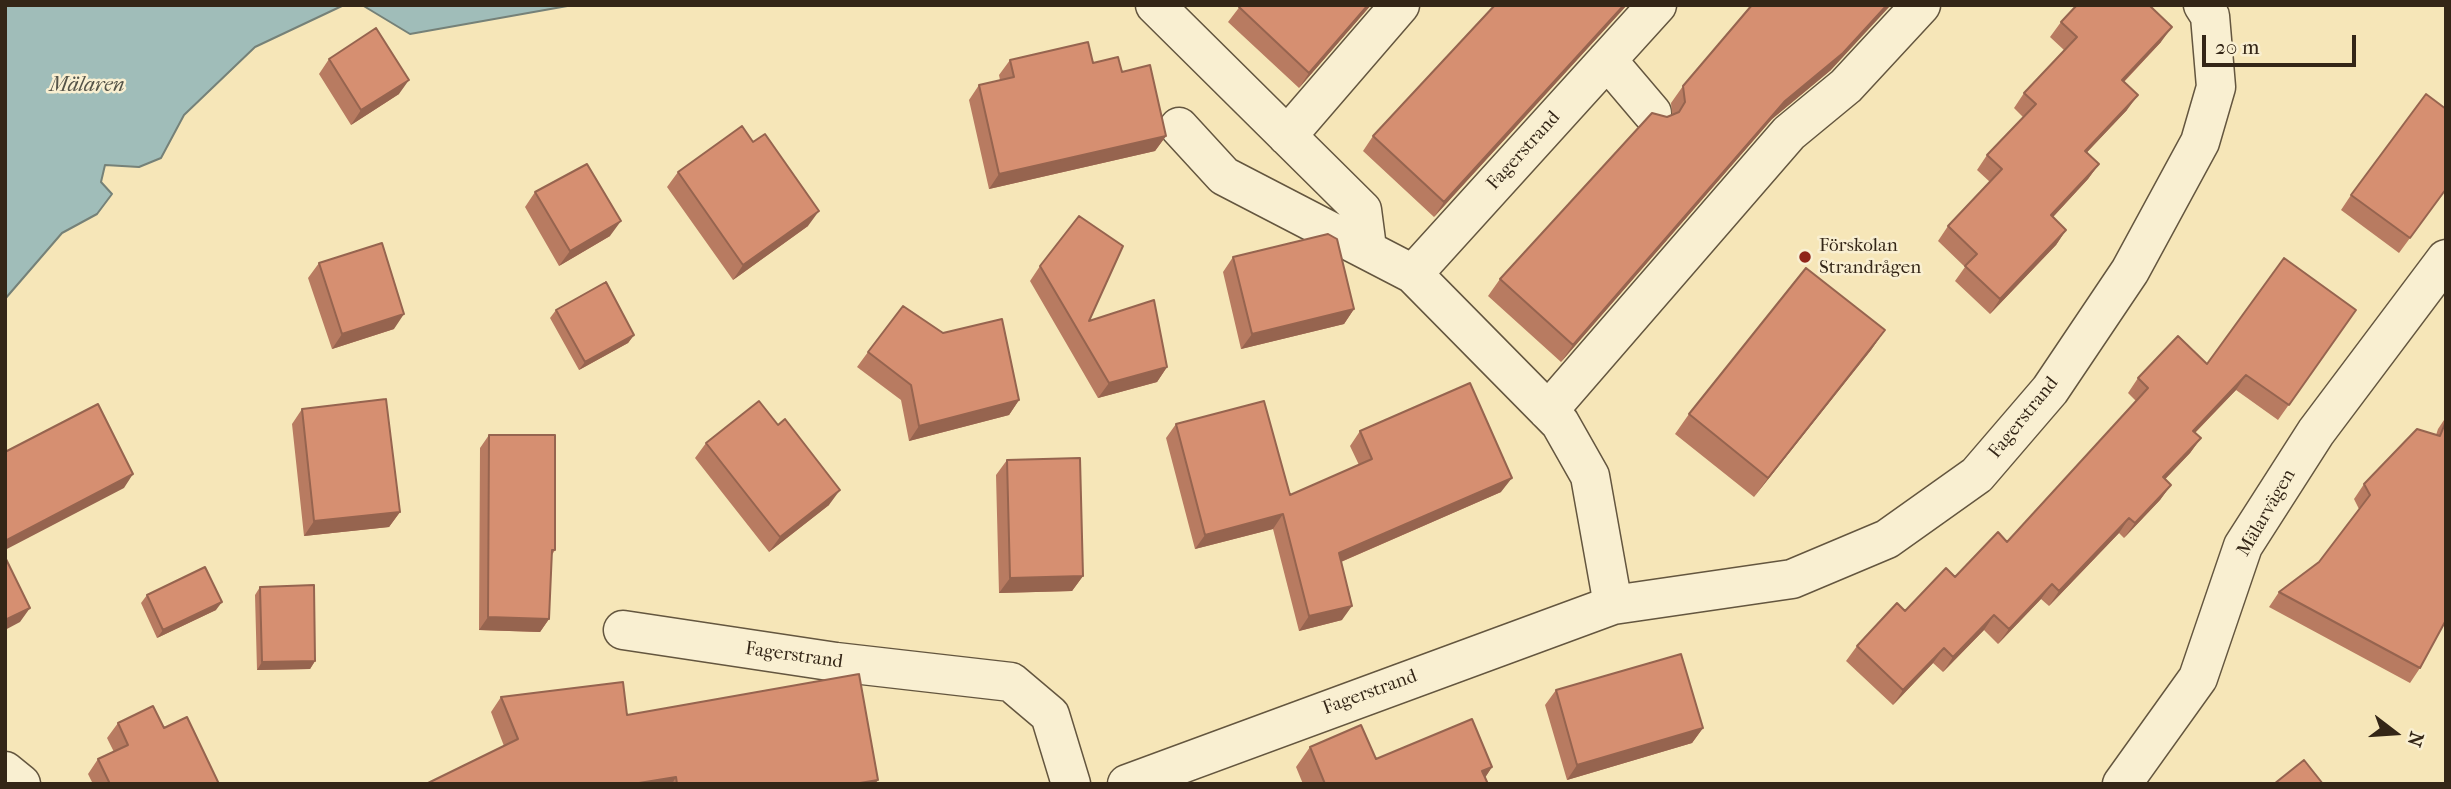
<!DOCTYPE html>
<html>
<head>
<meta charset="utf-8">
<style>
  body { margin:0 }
  #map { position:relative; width:2451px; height:789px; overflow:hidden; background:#f6e6b8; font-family:"IM FELL French Canon",serif }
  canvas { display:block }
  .frame { position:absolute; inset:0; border:7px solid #342617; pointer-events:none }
  .north { position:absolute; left:2360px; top:698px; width:70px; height:70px; -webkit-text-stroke:5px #f9efd1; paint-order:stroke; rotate:107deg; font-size:19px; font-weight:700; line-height:28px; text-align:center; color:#342617 }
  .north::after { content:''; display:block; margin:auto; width:24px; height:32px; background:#342617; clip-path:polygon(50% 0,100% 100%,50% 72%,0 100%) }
  .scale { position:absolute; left:2202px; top:35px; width:154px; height:32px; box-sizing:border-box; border:4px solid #342617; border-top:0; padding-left:9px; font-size:21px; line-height:24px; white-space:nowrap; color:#342617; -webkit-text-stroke:5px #f9efd1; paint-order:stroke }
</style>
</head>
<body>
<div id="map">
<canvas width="2451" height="789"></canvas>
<div class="frame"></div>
<div class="north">N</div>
<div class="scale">20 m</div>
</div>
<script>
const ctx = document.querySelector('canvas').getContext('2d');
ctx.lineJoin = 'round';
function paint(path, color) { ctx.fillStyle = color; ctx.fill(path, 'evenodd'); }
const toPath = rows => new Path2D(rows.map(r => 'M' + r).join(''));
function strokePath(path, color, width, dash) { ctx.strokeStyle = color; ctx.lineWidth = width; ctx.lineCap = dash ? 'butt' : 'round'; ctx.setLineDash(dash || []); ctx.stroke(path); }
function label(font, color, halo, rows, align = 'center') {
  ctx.font = font + ' "IM FELL French Canon",serif'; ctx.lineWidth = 5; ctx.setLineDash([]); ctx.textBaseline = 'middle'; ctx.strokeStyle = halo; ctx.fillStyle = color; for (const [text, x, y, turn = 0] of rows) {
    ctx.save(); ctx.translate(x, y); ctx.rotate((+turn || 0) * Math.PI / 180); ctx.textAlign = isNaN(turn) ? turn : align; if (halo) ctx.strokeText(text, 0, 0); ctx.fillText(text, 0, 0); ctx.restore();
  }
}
const water = toPath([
  [5,5,344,5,255,47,184,115,161,158,139,167,105,165,101,182,112,194,97,214,62,233,5,299,5,5],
  [362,5,573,5,410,34,362,5]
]);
paint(water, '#a0bdb9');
strokePath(water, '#758178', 2);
const minor = toPath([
  [1155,5,1362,210,1367,248],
  [1607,60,1652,113],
  [1179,127,1224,176,1413,274,1560,423,1590,476,1613,605],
  [1287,136,1400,5],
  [1413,274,1657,5],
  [1548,411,1789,133,1846,86,1921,5],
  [623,630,836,662,1011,682,1050,715,1071,784],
  [5,771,21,784],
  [1127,784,1613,605,1792,579,1887,539,1977,475,2050,390,2130,271,2200,142,2216,87,2210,16,2203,5],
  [2122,784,2198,678,2243,546,2316,432,2446,259]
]);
strokePath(minor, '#64563f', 41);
strokePath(minor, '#f9efd1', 38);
paint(toPath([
  [1241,5,1371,5,1299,88,1228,22],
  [1627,5,1434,217,1363,151,1373,136],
  [2061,22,2161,42,2124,82,2127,110,2087,152,2099,164,2088,179,2053,217,2066,230,2056,245,1990,314,1955,281,1965,267,1938,241,1948,226,1990,182,1977,170,1987,155,2023,117,2014,108,2024,93,2064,50,2050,37],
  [329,59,399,94,351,125,319,74],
  [1010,60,1093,63,1122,72,1166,136,1155,151,989,189,969,100,979,85,1000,80,999,75],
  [1831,70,1772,119,1561,362,1488,296,1500,279,1667,117,1672,115,1671,103,1683,86],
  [678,172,808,226,733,280,667,187],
  [2446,189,2399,253,2341,210,2351,195],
  [535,192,610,236,559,266,525,207],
  [1233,257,1354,309,1344,324,1241,349,1223,272],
  [319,263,394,329,332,349,308,278],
  [1040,266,1089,321,1167,367,1157,382,1098,398,1030,281],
  [556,310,634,335,628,343,579,370,550,318],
  [2356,310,2278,420,2236,390,2195,433,2201,438,2190,453,2165,479,2171,485,2160,500,2124,538,2119,533,2049,606,2041,599,1998,644,1984,630,1943,672,1933,663,1893,705,1846,661,1857,646,1905,611,2007,542,2136,401,2128,393,2138,378,2207,364],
  [1885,330,1871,350,1754,497,1675,434,1689,414],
  [868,352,1019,400,1009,415,909,441,901,400,857,367],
  [302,409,400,512,389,527,304,536,292,424],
  [2446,417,2446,620,2420,668,2410,683,2269,607,2279,592,2319,562,2359,509,2354,499,2364,484,2436,435,2438,429],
  [1176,424,1290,495,1359,465,1350,446,1360,431,1501,492,1341,562,1342,620,1299,631,1273,529,1195,549,1166,438],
  [489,435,555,550,552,555,549,619,540,632,479,630,480,448],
  [706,443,829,505,769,552,695,458],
  [1007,460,1083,576,1072,591,999,593,996,475],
  [260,587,315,661,310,669,257,670,255,595],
  [147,595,216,610,157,638,141,603],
  [1556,690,1703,728,1692,743,1567,780,1545,705],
  [501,697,627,715,875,784,426,784,504,746,491,712],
  [118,723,164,728,219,784,93,784,88,774,98,759,114,752,107,738],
  [1310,747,1376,759,1492,767,1485,777,1488,784,1303,784,1296,767]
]), '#b87b61');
paint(toPath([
  [1368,5,1371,5,1299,88,1309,73],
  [1624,5,1627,5,1434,217,1444,202],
  [1887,5,1891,5,1831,70,1772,119,1561,362,1573,345,1785,101],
  [2172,27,2161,42,2111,95,2122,80],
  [409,80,399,94,351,125,361,110],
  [2138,95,2127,110,2075,165,2085,151],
  [1166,136,1155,151,989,189,999,174],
  [2099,164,2088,179,2041,230,2051,215],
  [819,211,808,226,733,280,743,265],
  [621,221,610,236,559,266,570,251],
  [2066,230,2056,245,1990,314,2000,299],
  [1354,309,1344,324,1241,349,1252,334],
  [404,314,394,329,332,349,342,334],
  [1885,330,1871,350,1754,497,1768,478],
  [634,335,628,343,579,370,585,362],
  [1167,367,1157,382,1098,398,1109,383],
  [2246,375,2236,390,2182,446,2193,431],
  [1019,400,1009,415,909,441,919,426],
  [2201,438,2190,453,2153,492,2163,477],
  [133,474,124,488,5,550,5,541],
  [1512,478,1501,492,1329,567,1339,553],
  [2171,485,2160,500,2124,538,2135,523],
  [840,490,829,505,769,552,780,537],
  [400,512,389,527,304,536,314,521],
  [1283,514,1273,529,1195,549,1205,535],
  [2129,518,2119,533,2049,606,2059,591],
  [1083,576,1072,591,999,593,1010,578],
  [2052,584,2041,599,1998,644,2009,629],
  [222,602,216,610,157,638,163,630],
  [1352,606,1342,620,1299,631,1309,616],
  [30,608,20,622,5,630,5,620],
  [1994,615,1984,630,1943,672,1953,657],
  [488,617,549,619,540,632,479,630],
  [1944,648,1933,663,1893,705,1903,690],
  [315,661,310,669,257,670,262,662],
  [1703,728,1692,743,1567,780,1577,765],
  [1492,767,1481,784,1482,771],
  [676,777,672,784,633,784],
  [878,780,875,784,854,784]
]), '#96644f');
const building = toPath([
  [1241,5,1368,5,1309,73,1239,7,1241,5],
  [1495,5,1624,5,1444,202,1373,136,1495,5],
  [1752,5,1887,5,1843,53,1785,101,1573,345,1500,279,1652,113,1667,117,1679,112,1685,102,1683,86,1752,5],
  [2077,5,2149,5,2172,27,2122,80,2138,95,2085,151,2099,164,2051,215,2066,230,2000,299,1965,266,1977,254,1948,226,2002,169,1987,155,2036,104,2024,93,2077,37,2061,22,2077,5],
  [376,28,409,80,361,110,329,59,376,28],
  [1088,42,1093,63,1118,57,1122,72,1150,65,1166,136,999,174,979,85,1014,77,1010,60,1088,42],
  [2426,94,2446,109,2446,189,2410,238,2351,195,2426,94],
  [742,126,753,142,765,134,819,211,743,265,678,172,742,126],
  [587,164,621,221,570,251,535,192,587,164],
  [1079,216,1123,246,1089,321,1154,300,1167,367,1109,383,1040,266,1079,216],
  [1328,234,1337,239,1354,309,1252,334,1233,257,1328,234],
  [382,243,404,314,342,334,319,263,382,243],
  [2284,258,2356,310,2289,405,2246,375,2193,431,2201,438,2163,477,2171,485,2135,523,2129,518,2059,591,2052,584,2009,629,1994,615,1953,657,1944,648,1903,690,1857,646,1897,603,1905,611,1946,568,1955,577,1998,532,2007,542,2148,388,2138,378,2178,336,2207,364,2284,258],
  [1806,268,1885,330,1768,478,1689,414,1806,268],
  [606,282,634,335,585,362,556,310,606,282],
  [903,306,943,333,1002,319,1019,400,919,426,911,385,868,352,903,306],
  [1470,383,1512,478,1339,553,1352,606,1309,616,1283,514,1205,535,1176,424,1264,401,1290,495,1372,459,1360,431,1470,383],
  [386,399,400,512,314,521,302,409,386,399],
  [759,401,778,425,785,419,840,490,780,537,706,443,759,401],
  [98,404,133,474,5,541,5,452,98,404],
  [2446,421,2446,620,2420,668,2279,592,2319,562,2370,495,2364,484,2417,429,2440,436,2446,421],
  [489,435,555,435,555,550,552,550,549,619,488,617,489,435],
  [1080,458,1083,576,1010,578,1007,460,1080,458],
  [5,557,30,608,5,620,5,557],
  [205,567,222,602,163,630,147,595,205,567],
  [314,585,315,661,262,662,260,587,314,585],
  [1681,654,1703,728,1577,765,1556,690,1681,654],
  [859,674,878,780,854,784,677,784,676,777,633,784,426,784,518,739,501,697,623,682,627,715,859,674],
  [153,706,164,728,187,717,219,784,110,784,98,759,128,745,118,723,153,706],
  [1472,719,1492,767,1482,771,1488,784,1325,784,1310,747,1361,725,1376,759,1472,719],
  [2304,760,2323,784,2274,784,2304,760]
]);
paint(building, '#d68f71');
strokePath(building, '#96644f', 2);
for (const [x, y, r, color] of [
  [1805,257,7,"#8f2418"]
]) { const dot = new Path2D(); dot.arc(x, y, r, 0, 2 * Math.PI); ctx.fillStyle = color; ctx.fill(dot); strokePath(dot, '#f9efd1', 2.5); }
label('19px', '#342617', '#f9efd1', [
  ["Fagerstrand",1524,151,-48],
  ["Fagerstrand",2024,418,-51],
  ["Mälarvägen",2267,513,-60],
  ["Fagerstrand",794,656,8],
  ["Fagerstrand",1370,693,-20]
]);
label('19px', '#342617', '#f9efd1', [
  ["Förskolan",1819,246],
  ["Strandrågen",1819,268]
], 'left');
label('italic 21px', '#545348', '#f9efd1', [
  ["Mälaren",87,86]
]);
</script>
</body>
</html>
